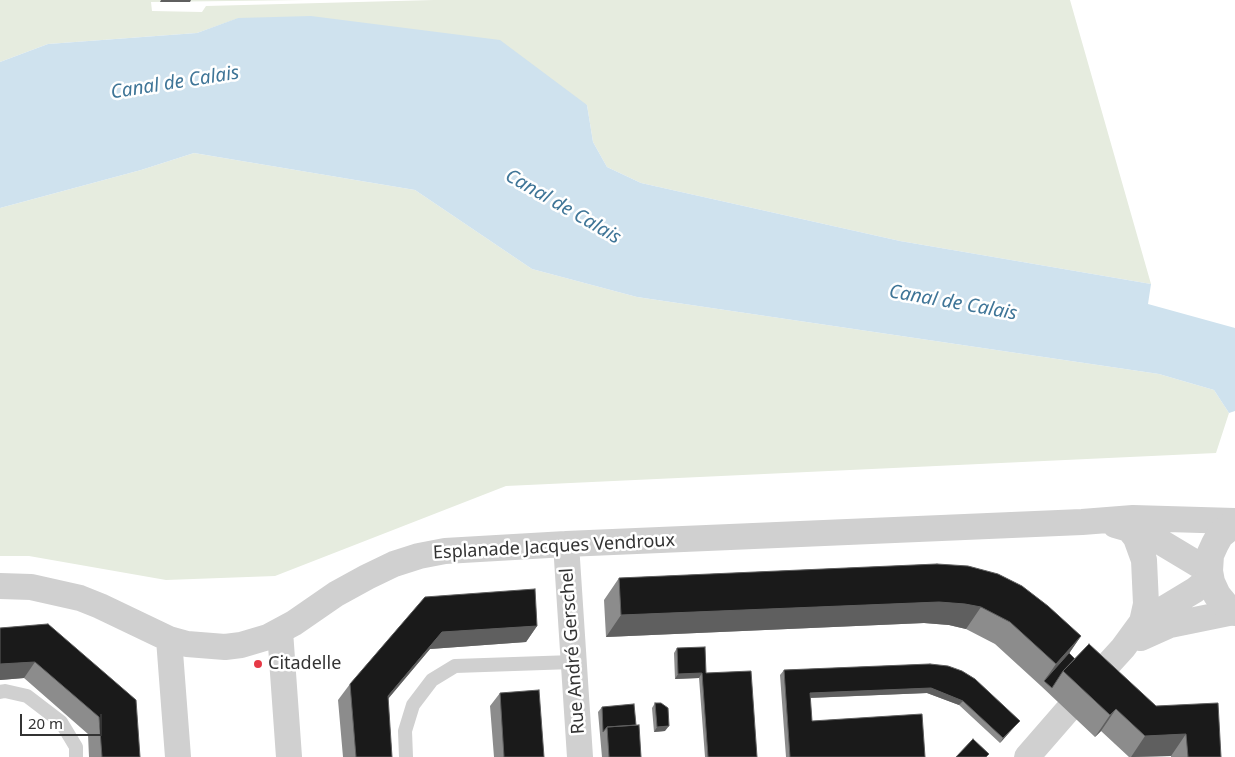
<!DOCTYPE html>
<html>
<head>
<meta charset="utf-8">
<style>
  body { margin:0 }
  #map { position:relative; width:1235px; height:757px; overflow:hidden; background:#fff; font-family:"Noto Sans",sans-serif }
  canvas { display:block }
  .scale { position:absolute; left:20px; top:714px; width:82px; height:22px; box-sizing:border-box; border:2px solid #333; border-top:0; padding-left:6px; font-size:15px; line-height:18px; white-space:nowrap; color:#333; -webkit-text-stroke:4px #fff; paint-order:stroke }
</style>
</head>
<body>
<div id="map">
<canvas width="1235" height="757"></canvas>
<div class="scale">20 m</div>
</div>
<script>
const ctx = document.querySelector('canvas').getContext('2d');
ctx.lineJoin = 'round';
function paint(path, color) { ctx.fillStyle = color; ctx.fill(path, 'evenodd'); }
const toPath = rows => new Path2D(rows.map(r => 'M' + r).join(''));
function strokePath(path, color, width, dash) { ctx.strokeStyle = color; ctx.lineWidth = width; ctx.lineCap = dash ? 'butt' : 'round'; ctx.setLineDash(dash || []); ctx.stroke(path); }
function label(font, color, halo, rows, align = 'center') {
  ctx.font = font + ' "Noto Sans",sans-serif'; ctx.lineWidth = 5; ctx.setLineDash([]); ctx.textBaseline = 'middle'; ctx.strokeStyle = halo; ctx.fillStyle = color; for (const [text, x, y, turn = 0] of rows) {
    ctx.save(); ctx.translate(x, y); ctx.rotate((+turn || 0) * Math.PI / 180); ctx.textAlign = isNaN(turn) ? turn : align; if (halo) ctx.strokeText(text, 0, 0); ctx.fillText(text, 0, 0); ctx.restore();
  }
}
paint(toPath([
  [0,0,306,0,151,2,152,11,202,12,206,6,434,0,1070,0,1151,284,900,241,641,183,607,167,593,142,587,105,239,18,197,33,48,44,0,62],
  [194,153,415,190,532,269,637,297,1159,374,1214,390,1229,413,1216,453,506,486,275,576,166,580,29,556,0,556,0,208,141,170]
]), '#e6ecdf');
paint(toPath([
  [311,16,500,40,587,105,593,142,607,167,641,183,900,241,1151,284,1148,304,1235,328,1235,411,1229,413,1214,390,1159,374,637,297,532,269,415,190,194,153,141,170,0,208,0,62,48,44,197,33,238,18]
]), '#cfe2ee');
strokePath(toPath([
  [0,692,5,691,27,696,61,722,76,747,76,757],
  [406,757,405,731,413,705,432,680,455,666,573,662]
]), '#d0d0d0', 14);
strokePath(toPath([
  [1115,525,1143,533,1159,541,1209,571],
  [1128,528,1136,538,1144,560,1146,604,1142,622],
  [566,544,580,757],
  [0,586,31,587,80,598,100,606,169,639,187,644,225,647,241,645,268,637,294,623,336,594,367,577,394,564,419,556,445,551,566,544,1082,522,1133,518,1235,521],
  [280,631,289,757],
  [1141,638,1170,625,1234,612],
  [169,639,178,757],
  [1092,682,1123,648,1142,622,1195,590,1210,578],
  [1027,757,1067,711]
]), '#d0d0d0', 26);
strokePath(toPath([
  [1235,523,1220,535,1215,544,1210,555,1209,571,1211,582,1217,595,1226,606,1235,612]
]), '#d0d0d0', 28);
paint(toPath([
  [937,564,1081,636,1069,653,1075,659,1156,706,1221,757,1171,757,1171,756,1129,757,1101,731,1095,737,1041,686,995,644,966,629,949,625,924,623,606,637,604,600,619,578],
  [425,597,537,626,526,642,430,649,388,699,392,757,343,757,338,700,350,684],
  [48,624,140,757,89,757,88,734,24,678,0,680,0,628],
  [677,648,706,673,757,757,705,757,699,678,675,679,674,653],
  [930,664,1020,721,1016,725,1000,743,959,705,927,693,810,698,812,721,925,757,786,757,780,675,784,670],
  [500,693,544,757,494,757,490,706],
  [655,703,665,731,654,732,652,708],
  [602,707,636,725,641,757,602,757,598,712]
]), '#8c8c8c');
paint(toPath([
  [161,0,191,0,190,2,160,2],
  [939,602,965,604,981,607,966,629,949,625,924,623,606,637,621,615],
  [537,626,526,642,430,649,376,713,388,696,442,632],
  [1081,636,1066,658,1044,681,1056,664],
  [35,662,24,678,0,680,0,664],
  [702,673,699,678,675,679,678,674],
  [931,688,963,701,959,705,927,693,806,698,810,693],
  [1116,709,1101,731,1095,737,1110,715],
  [1020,721,1016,725,1000,743,1003,738],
  [669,726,665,731,654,732,657,727],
  [1186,734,1171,756,1131,757,1145,736]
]), '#5f5f5f');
const building = toPath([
  [937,564,968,566,998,574,1022,586,1048,606,1081,636,1056,664,1010,622,981,607,965,604,939,602,621,615,619,578,937,564],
  [535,589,537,626,442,632,388,696,392,757,356,757,350,684,425,597,535,589],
  [48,624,136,700,140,757,102,757,99,717,35,662,0,664,0,628,48,624],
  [1089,644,1156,706,1218,703,1221,757,1188,757,1186,734,1145,736,1116,709,1110,715,1063,671,1089,644],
  [705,647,706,673,751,671,757,757,708,757,702,673,678,674,677,648,705,647],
  [1069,653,1075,659,1063,671,1052,688,1044,681,1069,653],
  [930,664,948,666,962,671,975,679,1020,721,1003,738,963,701,931,688,810,693,812,721,922,714,925,757,790,757,784,670,930,664],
  [539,690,544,757,504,757,500,693,539,690],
  [655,703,661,703,668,708,669,726,657,727,655,703],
  [634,704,636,725,607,727,603,732,602,707,634,704],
  [639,725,641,757,609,757,607,727,639,725],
  [973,739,989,754,986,757,956,757,973,739]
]);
paint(building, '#1a1a1a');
strokePath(building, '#5f5f5f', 1);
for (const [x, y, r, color] of [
  [258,664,5,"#e63946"]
]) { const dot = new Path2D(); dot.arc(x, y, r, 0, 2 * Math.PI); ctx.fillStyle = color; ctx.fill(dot); strokePath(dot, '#fff', 2); }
label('18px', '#333', '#fff', [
  ["Esplanade Jacques Vendroux",554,547,-3],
  ["Rue André Gerschel",573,651,-94]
]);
label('18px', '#333', '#fff', [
  ["Citadelle",268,664]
], 'left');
label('italic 19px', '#3f7597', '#fff', [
  ["Canal de Calais",175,83,-9],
  ["Canal de Calais",563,207,30],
  ["Canal de Calais",953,303,10]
]);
</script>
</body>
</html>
